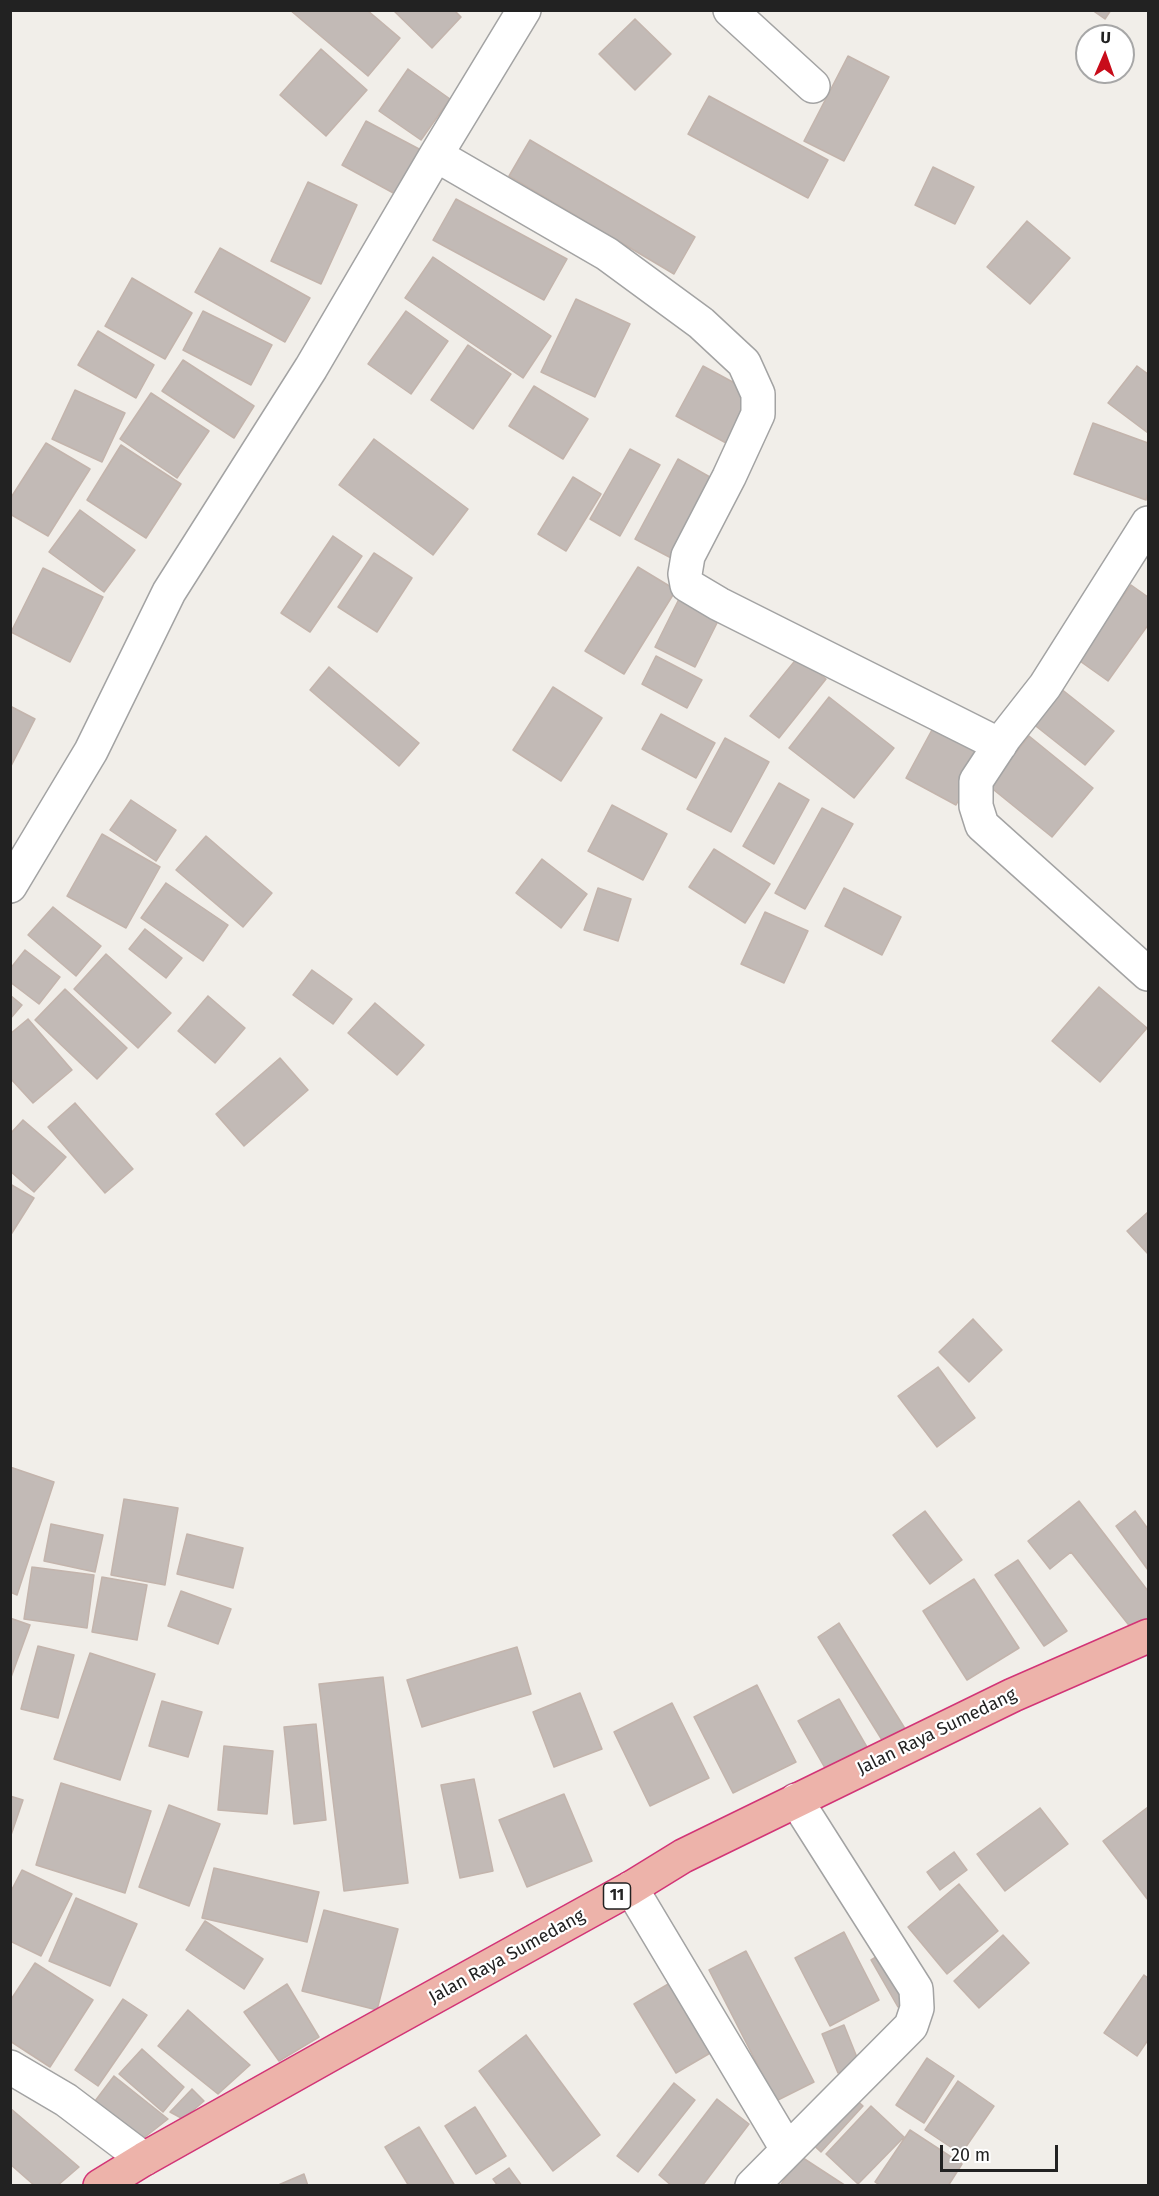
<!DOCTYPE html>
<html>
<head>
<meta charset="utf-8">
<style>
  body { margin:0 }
  #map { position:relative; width:1159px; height:2196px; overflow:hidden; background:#f1eee9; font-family:"Fira Sans",sans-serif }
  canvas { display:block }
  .frame { position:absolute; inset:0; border:12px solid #222; pointer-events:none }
  .north { position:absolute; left:1075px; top:24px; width:60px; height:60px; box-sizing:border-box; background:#fff; border:2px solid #a7a7a7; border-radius:50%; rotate:2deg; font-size:16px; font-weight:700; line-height:24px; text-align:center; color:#222 }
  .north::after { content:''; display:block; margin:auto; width:21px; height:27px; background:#c80c1a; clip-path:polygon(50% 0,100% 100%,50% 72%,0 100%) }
  .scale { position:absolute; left:940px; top:2145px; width:118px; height:27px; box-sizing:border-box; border:3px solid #222; border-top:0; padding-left:8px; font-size:18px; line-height:21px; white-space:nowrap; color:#222; -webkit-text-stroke:4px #fff; paint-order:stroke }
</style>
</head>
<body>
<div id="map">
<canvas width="1159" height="2196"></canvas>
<div class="frame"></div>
<div class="north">U</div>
<div class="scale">20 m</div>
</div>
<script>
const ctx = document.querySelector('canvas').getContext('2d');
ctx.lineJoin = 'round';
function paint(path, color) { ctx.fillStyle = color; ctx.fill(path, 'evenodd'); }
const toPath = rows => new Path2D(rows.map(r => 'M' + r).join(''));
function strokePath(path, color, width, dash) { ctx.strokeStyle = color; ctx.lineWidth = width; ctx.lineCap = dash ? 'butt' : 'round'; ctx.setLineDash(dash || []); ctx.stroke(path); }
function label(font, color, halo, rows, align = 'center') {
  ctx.font = font + ' "Fira Sans",sans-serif'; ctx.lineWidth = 4.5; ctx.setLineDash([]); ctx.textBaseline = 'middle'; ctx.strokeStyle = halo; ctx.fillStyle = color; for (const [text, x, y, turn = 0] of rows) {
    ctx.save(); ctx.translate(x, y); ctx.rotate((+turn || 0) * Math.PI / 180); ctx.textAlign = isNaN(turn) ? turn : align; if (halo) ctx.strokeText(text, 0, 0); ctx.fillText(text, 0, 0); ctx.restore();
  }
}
const building = toPath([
  [290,10,367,10,400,38,368,76,290,10],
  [393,10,454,10,461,17,432,48,393,10],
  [1092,10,1111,10,1105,19,1092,10],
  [635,19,671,54,635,90,599,54,635,19],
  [321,49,367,90,326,136,280,95,321,49],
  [848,56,889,77,844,161,804,141,848,56],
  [408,69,450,99,421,140,379,111,408,69],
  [709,96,828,160,808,198,688,134,709,96],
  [366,121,421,150,397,195,342,165,366,121],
  [530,140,695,237,674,274,509,176,530,140],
  [933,167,974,187,955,224,915,205,933,167],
  [308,182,357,205,321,284,271,261,308,182],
  [456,199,567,259,544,300,433,240,456,199],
  [1027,221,1070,258,1030,304,987,267,1027,221],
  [220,248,310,298,285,342,195,292,220,248],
  [433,257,551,336,523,378,405,298,433,257],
  [132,278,192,313,165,359,105,326,132,278],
  [576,299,630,324,595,397,541,372,576,299],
  [203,311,272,345,251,385,183,350,203,311],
  [406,311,448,341,411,394,368,364,406,311],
  [98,331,154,365,136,398,78,365,98,331],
  [468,345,511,374,473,429,431,400,468,345],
  [183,360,254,406,234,438,162,391,183,360],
  [703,366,755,394,728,444,676,416,703,366],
  [1137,366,1148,374,1148,433,1108,403,1137,366],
  [534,386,588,419,563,459,509,426,534,386],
  [75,390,125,413,102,462,52,439,75,390],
  [151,393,209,431,177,478,120,439,151,393],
  [1093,423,1148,443,1148,492,1146,500,1074,474,1093,423],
  [374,439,468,509,433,555,339,485,374,439],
  [46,443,90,469,48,536,10,514,10,499,46,443],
  [121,445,181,484,146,538,87,500,121,445],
  [630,449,660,465,620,536,590,519,630,449],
  [678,459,717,481,675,560,635,539,678,459],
  [573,477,601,494,566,551,538,534,573,477],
  [80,510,135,550,104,592,49,552,80,510],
  [333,536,362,556,310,632,281,613,333,536],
  [374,553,412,578,377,632,338,607,374,553],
  [638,567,676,590,624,674,585,651,638,567],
  [43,568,103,597,70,662,11,632,43,568],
  [1131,585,1148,597,1148,625,1108,681,1077,659,1131,585],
  [680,597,720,617,695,667,655,647,680,597],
  [656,656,702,680,687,708,642,684,656,656],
  [798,657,826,679,779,738,750,716,798,657],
  [329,667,419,743,399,766,310,690,329,667],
  [553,687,602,718,561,781,513,750,553,687],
  [1060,688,1114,731,1085,765,1032,723,1060,688],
  [829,697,894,748,854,798,789,748,829,697],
  [10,706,35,719,10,768,10,706],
  [661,714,715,743,696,778,642,749,661,714],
  [933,728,983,755,956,805,906,778,933,728],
  [1029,736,1093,788,1052,837,989,786,1029,736],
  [725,738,769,762,731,832,687,809,725,738],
  [779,783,809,800,774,864,743,846,779,783],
  [131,800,176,830,156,861,110,830,131,800],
  [612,805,667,834,643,880,588,851,612,805],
  [822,808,853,824,805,909,775,893,822,808],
  [102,834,160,867,126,928,67,896,102,834],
  [206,836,272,893,243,927,176,870,206,836],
  [714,849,770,884,745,923,689,887,714,849],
  [542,859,587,894,561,928,516,893,542,859],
  [166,883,228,925,203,961,141,918,166,883],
  [598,888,631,899,618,941,584,930,598,888],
  [844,888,901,917,882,955,825,926,844,888],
  [53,907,101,946,76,976,28,935,53,907],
  [765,912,808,931,784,983,741,964,765,912],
  [145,929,182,958,166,978,129,949,145,929],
  [25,950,60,977,39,1004,10,982,10,969,25,950],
  [106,954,171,1013,138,1048,74,989,106,954],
  [312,970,352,999,333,1024,293,995,312,970],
  [1099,987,1147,1028,1100,1082,1052,1041,1099,987],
  [65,989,127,1048,97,1079,35,1020,65,989],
  [10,995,22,1005,10,1019,10,995],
  [208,996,245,1028,215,1063,178,1031,208,996],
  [375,1003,424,1045,397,1075,348,1033,375,1003],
  [28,1019,72,1070,33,1103,10,1078,10,1034,28,1019],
  [280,1058,308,1090,244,1146,216,1114,280,1058],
  [75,1103,133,1169,105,1193,48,1127,75,1103],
  [23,1120,66,1157,34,1192,10,1171,10,1134,23,1120],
  [10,1184,34,1198,10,1236,10,1184],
  [1148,1212,1148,1254,1127,1231,1148,1212],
  [973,1319,1002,1350,969,1382,939,1352,973,1319],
  [938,1367,975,1418,937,1447,898,1396,938,1367],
  [10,1467,54,1482,17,1595,10,1592,10,1467],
  [124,1499,178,1508,165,1585,111,1575,124,1499],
  [1079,1501,1148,1591,1148,1639,1143,1643,1071,1552,1050,1569,1028,1541,1079,1501],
  [925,1511,962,1560,930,1584,893,1535,925,1511],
  [1135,1511,1148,1529,1148,1570,1116,1526,1135,1511],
  [51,1524,103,1535,95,1572,44,1561,51,1524],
  [187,1534,243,1548,233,1588,177,1574,187,1534],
  [1018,1560,1067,1631,1044,1646,995,1575,1018,1560],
  [32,1567,94,1575,87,1628,24,1619,32,1567],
  [102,1577,147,1585,137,1640,92,1632,102,1577],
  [974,1579,1019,1648,967,1680,923,1611,974,1579],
  [181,1591,231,1609,218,1644,168,1626,181,1591],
  [10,1618,30,1625,10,1680,10,1618],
  [839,1623,909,1735,887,1748,818,1637,839,1623],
  [38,1646,74,1655,58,1718,21,1709,38,1646],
  [517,1647,531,1694,422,1727,407,1680,517,1647],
  [90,1653,155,1674,120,1780,54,1759,90,1653],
  [383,1677,408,1883,344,1891,319,1684,383,1677],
  [757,1685,796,1762,733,1793,694,1717,757,1685],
  [580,1693,602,1749,554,1767,533,1712,580,1693],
  [839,1699,878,1766,837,1789,798,1721,839,1699],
  [162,1701,202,1712,188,1757,149,1746,162,1701],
  [672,1703,709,1778,650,1806,614,1732,672,1703],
  [316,1724,326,1820,294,1824,284,1727,316,1724],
  [224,1746,273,1751,267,1814,218,1810,224,1746],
  [474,1779,493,1871,460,1878,441,1785,474,1779],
  [61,1783,151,1811,125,1893,36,1865,61,1783],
  [564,1794,592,1861,527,1887,499,1820,564,1794],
  [10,1796,23,1800,10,1838,10,1796],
  [169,1805,220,1824,189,1906,139,1887,169,1805],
  [1148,1807,1148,1900,1103,1841,1148,1807],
  [1040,1808,1068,1844,1005,1891,977,1854,1040,1808],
  [954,1852,967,1870,940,1890,927,1872,954,1852],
  [214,1868,319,1892,307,1942,202,1918,214,1868],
  [22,1870,72,1894,41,1956,10,1941,10,1893,22,1870],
  [959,1884,998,1931,947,1974,908,1927,959,1884],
  [76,1898,137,1924,110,1986,49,1961,76,1898],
  [324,1910,398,1929,377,2010,302,1991,324,1910],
  [205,1921,263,1959,244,1989,186,1950,205,1921],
  [844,1932,879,2000,830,2026,795,1958,844,1932],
  [1003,1935,1029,1963,979,2008,954,1981,1003,1935],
  [746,1951,814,2082,776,2101,709,1970,746,1951],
  [886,1951,914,1999,898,2007,871,1960,886,1951],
  [35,1963,93,2000,50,2067,10,2041,10,2001,35,1963],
  [1144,1975,1148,1978,1148,2040,1137,2056,1104,2033,1144,1975],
  [670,1983,712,2052,676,2073,634,2004,670,1983],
  [287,1984,319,2037,279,2061,244,2012,287,1984],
  [123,1999,147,2015,98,2086,75,2070,123,1999],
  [188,2010,250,2065,218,2094,158,2046,188,2010],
  [844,2025,860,2065,838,2073,822,2034,844,2025],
  [526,2035,600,2135,553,2171,479,2071,526,2035],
  [142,2049,184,2087,163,2112,119,2074,142,2049],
  [927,2058,954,2076,924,2123,896,2105,927,2058],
  [114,2076,168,2119,136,2144,89,2109,114,2076],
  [958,2081,994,2106,961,2154,925,2130,958,2081],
  [674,2083,695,2100,638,2172,617,2156,674,2083],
  [192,2089,204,2101,183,2119,170,2112,192,2089],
  [849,2093,863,2106,821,2152,806,2138,849,2093],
  [717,2099,749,2124,702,2186,672,2186,659,2175,717,2099],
  [871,2106,904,2137,858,2184,826,2154,871,2106],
  [475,2107,506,2156,476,2174,445,2126,475,2107],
  [10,2108,79,2167,57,2186,35,2186,10,2164,10,2108],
  [419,2127,455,2186,409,2186,385,2147,419,2127],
  [910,2130,962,2164,948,2186,881,2186,875,2182,910,2130],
  [800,2156,846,2186,780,2186,800,2156],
  [509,2168,522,2186,498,2186,493,2179,509,2168],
  [304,2174,308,2186,276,2186,304,2174]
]);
paint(building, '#c2bab6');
strokePath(building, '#c3b4ac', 1.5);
const minor = toPath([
  [730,10,813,86],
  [436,155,607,254,701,323,744,363,758,394,758,414,729,477,688,556,685,574,687,585,719,604,1000,745],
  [1148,523,1045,686,1005,737,976,781,976,806,982,825,1148,974],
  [10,886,91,751,169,592,311,368,436,155,524,10],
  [631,1888,787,2149],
  [10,2067,66,2100,144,2159],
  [752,2186,911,2026,917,2008,916,1989,796,1800]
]);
const trunk = toPath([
  [100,2186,144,2159,338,2050,631,1888,683,1856,1013,1695,1148,1636]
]);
strokePath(minor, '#a3a3a3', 36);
strokePath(trunk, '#d23476', 36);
strokePath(minor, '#fff', 33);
strokePath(trunk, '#edb3aa', 33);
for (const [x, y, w] of [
  [617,1896,27]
]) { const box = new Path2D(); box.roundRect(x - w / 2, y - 13, w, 26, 4.5); ctx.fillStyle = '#fff'; ctx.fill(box); strokePath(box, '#222', 1.5); }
label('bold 16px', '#222', null, [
  ["11",617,1896]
]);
label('18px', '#222', '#fff', [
  ["Jalan Raya Sumedang",937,1732,-26],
  ["Jalan Raya Sumedang",507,1957,-29]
]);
</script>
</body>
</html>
